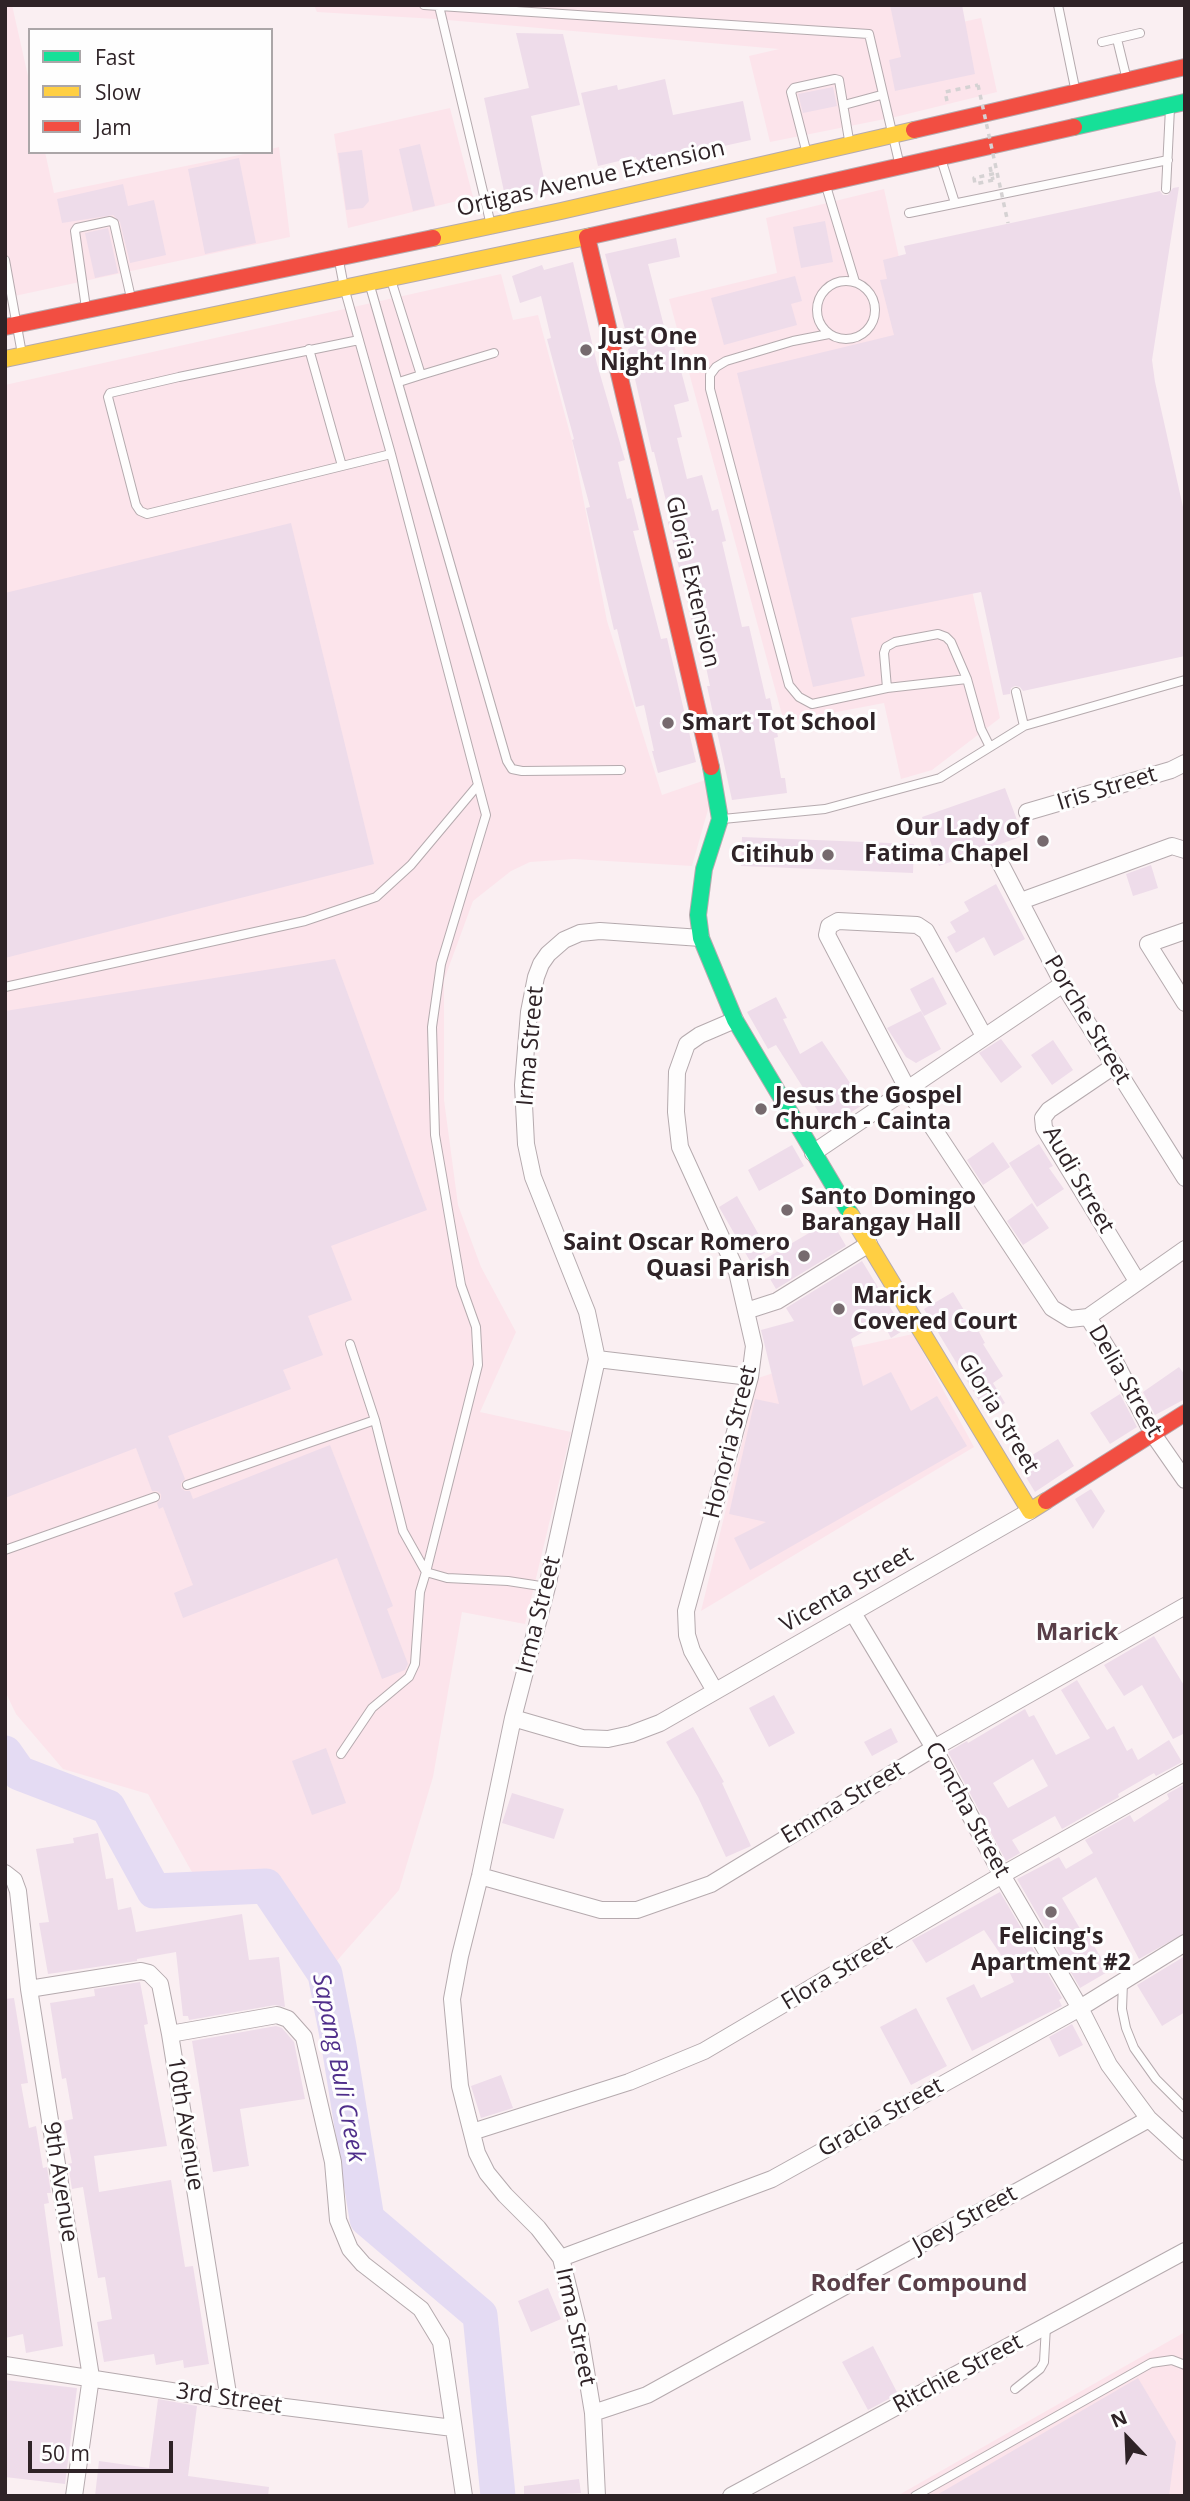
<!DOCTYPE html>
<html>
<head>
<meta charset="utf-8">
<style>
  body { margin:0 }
  #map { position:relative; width:1190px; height:2501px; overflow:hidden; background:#faeff2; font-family:"Open Sans",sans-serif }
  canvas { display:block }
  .frame { position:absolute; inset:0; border:7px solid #2f2327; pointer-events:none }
  .legend { position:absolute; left:28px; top:28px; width:245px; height:126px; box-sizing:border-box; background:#fefefe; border:2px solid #aba6a8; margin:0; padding:9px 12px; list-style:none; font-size:21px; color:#2f2327 }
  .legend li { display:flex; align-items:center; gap:14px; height:35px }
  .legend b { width:35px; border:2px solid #aba6a8 }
  .north { position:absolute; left:1092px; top:2403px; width:70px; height:70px; -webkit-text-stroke:5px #fefefe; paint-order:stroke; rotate:337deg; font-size:19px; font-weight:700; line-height:28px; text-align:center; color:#2f2327 }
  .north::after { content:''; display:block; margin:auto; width:24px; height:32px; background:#2f2327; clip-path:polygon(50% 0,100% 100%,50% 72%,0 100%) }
  .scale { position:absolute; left:28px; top:2441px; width:145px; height:32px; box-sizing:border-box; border:4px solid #2f2327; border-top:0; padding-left:9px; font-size:21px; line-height:24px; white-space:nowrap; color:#2f2327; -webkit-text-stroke:5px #fefefe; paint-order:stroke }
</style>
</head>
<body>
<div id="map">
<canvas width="1190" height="2501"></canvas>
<div class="frame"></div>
<ul class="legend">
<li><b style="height:9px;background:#16e098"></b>Fast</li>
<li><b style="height:9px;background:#ffcf43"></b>Slow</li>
<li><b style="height:9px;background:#f24e42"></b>Jam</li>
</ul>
<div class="north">N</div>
<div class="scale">50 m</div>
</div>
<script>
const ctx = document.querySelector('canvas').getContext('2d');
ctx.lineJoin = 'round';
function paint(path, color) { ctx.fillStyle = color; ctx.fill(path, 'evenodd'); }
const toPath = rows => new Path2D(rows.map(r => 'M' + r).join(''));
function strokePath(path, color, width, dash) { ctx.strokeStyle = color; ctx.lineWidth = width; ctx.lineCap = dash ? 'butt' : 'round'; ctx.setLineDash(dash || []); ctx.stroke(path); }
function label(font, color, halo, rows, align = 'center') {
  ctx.font = font + ' "Open Sans",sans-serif'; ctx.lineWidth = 6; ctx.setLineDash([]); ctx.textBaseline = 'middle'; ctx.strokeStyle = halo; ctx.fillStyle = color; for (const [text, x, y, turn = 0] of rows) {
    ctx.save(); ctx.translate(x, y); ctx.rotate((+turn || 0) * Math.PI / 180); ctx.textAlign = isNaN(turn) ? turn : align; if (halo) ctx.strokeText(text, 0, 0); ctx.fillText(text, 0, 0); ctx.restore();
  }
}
paint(toPath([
  [5,5,12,5,30,85,30,152,45,152,54,193,254,152,271,152,271,149,279,147,290,237,5,298],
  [314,5,890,5,939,27,981,18,997,92,895,117,770,142,749,56,779,49,436,19,317,12],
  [450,108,473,197,348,228,334,134],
  [884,189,1000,718,932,770,901,779,884,703,784,722,669,299,777,273,766,218],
  [501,274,513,320,538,315,572,441,607,621,662,795,711,778,713,792,692,866,574,859,530,862,511,871,473,901,444,980,444,1100,458,1205,481,1267,516,1332,480,1412,571,1432,525,1624,462,1612,433,1777,399,1890,335,1963,281,1877,197,1881,148,1794,63,1769,16,1714,5,1691,5,385],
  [913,1334,974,1447,701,1611,758,1378,854,1347],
  [1185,2332,1185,2496,897,2496]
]), '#fce4eb');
strokePath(toPath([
  [5,1753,19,1773,108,1807,154,1891,266,1886,325,1974,339,2046,367,2219,480,2315,498,2496]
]), '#e4dbf3', 35);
paint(toPath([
  [890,5,962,5,975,74,895,91,889,60,901,57],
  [516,33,563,34,580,105,531,116,547,193,506,201,484,98,529,88],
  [665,79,673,115,743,101,751,140,638,165,636,157,598,166,581,93,617,85,618,90],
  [833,87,837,106,803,113,798,94],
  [420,144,435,206,413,211,399,149],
  [362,150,369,201,363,208,346,210,338,153],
  [239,158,256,243,205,254,188,169],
  [123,184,128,206,154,200,166,255,130,263,120,222,113,215,62,223,57,199],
  [1179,187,1152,360,1155,382,1185,516,1185,656,1023,691,1020,687,1015,686,1011,688,1010,694,1003,695,981,592,851,618,865,676,813,687,737,373,894,335,880,280,887,279,883,260,906,254,904,246,1160,191,1163,195,1168,195,1173,188],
  [825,221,833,262,801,268,793,227],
  [108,228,118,273,95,278,85,233],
  [676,238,680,257,648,264,667,338,672,337,689,401,674,405,682,437,677,438,687,479,702,475,712,511,718,509,726,541,722,542,742,627,749,626,766,699,770,698,778,737,774,738,781,778,785,778,787,793,732,800,707,686,710,686,698,629,694,630,668,522,671,521,654,452,652,452,628,349,630,348,605,254],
  [573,262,597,364,625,460,618,462,627,499,631,498,639,530,633,531,661,639,667,638,696,762,658,773,652,751,654,751,644,705,636,707,617,629,614,630,586,508,590,507,572,440,574,439,547,339,551,338,541,296,520,303,512,276,542,265,544,270],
  [795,276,802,301,791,304,797,325,724,345,711,298],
  [291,523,374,864,5,958,5,593],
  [1005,788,1023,836,939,866,922,817],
  [742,837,914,844,913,873,741,866],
  [1151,865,1158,888,1133,896,1126,874],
  [996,884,1025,939,994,956,984,937,956,953,947,937,956,932,950,922,969,911,964,902],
  [335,959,427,1210,331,1246,352,1300,308,1316,323,1355,283,1370,291,1389,168,1436,185,1479,181,1483,181,1488,185,1491,190,1491,193,1499,330,1445,393,1606,387,1609,408,1664,405,1670,382,1679,337,1558,183,1618,174,1593,193,1585,163,1507,159,1509,157,1503,161,1499,161,1494,157,1491,152,1491,136,1448,5,1498,5,1011],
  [933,977,947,1004,924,1016,910,989],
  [776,997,787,1018,783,1019,800,1054,822,1041,864,1104,828,1127,776,1045,768,1049,747,1012],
  [921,1011,941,1049,916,1063,906,1057,887,1028],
  [1001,1039,1022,1067,1001,1083,979,1053],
  [1053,1040,1073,1070,1052,1085,1031,1055],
  [993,1142,1010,1167,983,1185,967,1160],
  [1039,1144,1053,1166,1049,1168,1064,1189,1037,1207,1009,1163],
  [792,1145,804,1166,759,1191,748,1170],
  [737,1196,768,1251,750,1261,719,1207],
  [1032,1203,1049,1228,1023,1245,1007,1221],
  [831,1220,846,1246,776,1289,760,1262],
  [862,1261,904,1330,891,1338,882,1321,851,1339,863,1386,891,1372,911,1411,937,1396,967,1446,750,1570,734,1538,766,1522,729,1514,755,1399,779,1404,761,1330,794,1321,786,1308],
  [953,1292,970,1320,972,1319,985,1343,983,1344,1003,1376,993,1383,1005,1403,987,1414,924,1309],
  [1179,1367,1185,1375,1185,1399,1155,1415,1143,1392],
  [1120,1394,1137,1427,1110,1444,1090,1413],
  [1058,1439,1074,1466,1035,1492,1018,1464],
  [1091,1489,1105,1511,1093,1529,1075,1499],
  [1154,1636,1185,1687,1185,1733,1173,1739,1142,1685,1124,1696,1104,1665],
  [1077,1680,1107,1730,1114,1726,1127,1751,1132,1748,1138,1760,1169,1740,1182,1762,1156,1776,1154,1773,1118,1794,1119,1797,1062,1829,1055,1816,1012,1840,1020,1853,1006,1861,948,1752,967,1741,968,1743,1025,1709,1029,1717,1034,1715,1056,1755,1090,1738,1061,1690],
  [1033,1759,1048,1786,1008,1808,993,1783],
  [774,1695,795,1733,769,1747,749,1708],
  [693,1727,724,1782,722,1783,751,1846,726,1857,698,1797,666,1742],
  [891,1728,898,1742,872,1756,864,1742],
  [326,1748,346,1803,312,1815,292,1761],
  [1185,1784,1185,1933,1139,1959,1096,1877,1062,1898,1085,1937,1088,1936,1109,1971,1080,1988,1017,1879,1059,1857,1066,1869,1093,1853,1085,1840,1130,1815,1134,1822,1169,1799,1167,1794],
  [512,1793,564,1809,554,1839,502,1823],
  [98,1833,106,1879,113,1878,118,1910,131,1907,136,1932,242,1914,249,1960,279,1957,285,2007,275,2005,189,2020,188,2016,183,2016,176,1952,137,1959,137,1961,48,1974,39,1923,49,1922,36,1849,74,1843,73,1838],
  [1000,1892,1062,1998,1059,2000,1062,2006,972,2051,946,1998,974,1984,981,1998,1014,1982,1003,1958,984,1930,926,1963,912,1940],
  [1185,1956,1185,2012,1162,2026,1137,1985],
  [140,1982,148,2024,144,2025,167,2146,94,2156,99,2192,171,2180,185,2267,193,2266,209,2364,184,2368,183,2360,156,2365,154,2354,104,2362,97,2322,112,2319,105,2277,98,2278,83,2187,72,2189,68,2164,72,2163,64,2121,73,2119,66,2078,62,2079,50,2003,95,1996,94,1989],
  [14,1998,28,2083,21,2084,29,2128,36,2126,43,2168,47,2167,51,2193,47,2193,49,2203,44,2204,63,2346,26,2353,23,2334,5,2338,5,1999],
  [916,2008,947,2066,911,2085,880,2027],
  [1072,2024,1083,2045,1059,2057,1049,2037],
  [276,2026,282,2028,294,2042,305,2099,240,2109,249,2166,213,2172,192,2041],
  [501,2075,513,2108,481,2118,471,2086],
  [548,2288,561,2319,531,2332,518,2301],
  [873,2346,898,2394,868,2410,842,2362],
  [1138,2378,1176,2442,1169,2496,935,2496],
  [5,2380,77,2388,65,2484,5,2477],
  [158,2399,197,2406,188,2476,269,2487,268,2496,95,2496,99,2461,149,2468],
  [579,2479,581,2493,524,2496,524,2486]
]), '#eedcea');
const lane = toPath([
  [424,5,869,34,899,162],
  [1058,5,1075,88],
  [439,6,490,221],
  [1117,39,1126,76],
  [1102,42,1140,33],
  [844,105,881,95],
  [806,150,791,92,794,88,835,79,839,80,849,140],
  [942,162,955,203],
  [826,186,855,282],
  [1166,189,1170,108],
  [909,213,1168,160],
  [5,260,22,354],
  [339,261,344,287,391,454,486,815,441,964,432,1027,435,1135,461,1285,476,1327,478,1365,426,1572,447,1578,508,1581,547,1587],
  [391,280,421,375,494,353],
  '817 310a29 29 0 1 1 58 0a29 29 0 1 1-58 0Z',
  [370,286,507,761,512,769,522,771,621,770],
  [86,308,75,231,77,228,110,221,114,223,131,298],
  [829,334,793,341,726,361,716,367,710,375,710,389,789,685,799,697,812,704,887,688,967,679,981,729,990,747],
  [359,340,179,377,110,393,108,397,136,505,140,511,147,514,391,454],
  [309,349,342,466],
  [399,382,421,375],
  [887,688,884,653,886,647,895,642,938,634,946,637,951,642,967,679],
  [1016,692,1024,726],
  [723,819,825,809,940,778,1024,726,1185,680],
  [5,987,305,921,376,897,411,865,478,785],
  [187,1485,375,1420],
  [5,1550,155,1497],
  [341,1754,372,1708,409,1677,415,1664,420,1592,426,1572,403,1531,375,1420,350,1344],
  [1123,1982,1122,2009,1126,2028,1134,2048,1156,2079,1185,2108],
  [1015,2389,1040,2369,1044,2362,1046,2326],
  [915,2496,1151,2363,1172,2360,1185,2365]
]);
const street = toPath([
  [1027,812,1171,770,1185,763],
  [997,857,1063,984,1185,1178],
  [1021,901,1172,846,1185,850],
  [1185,931,1148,944,1185,1003],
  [984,1036,926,931,917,925,838,921,829,926,827,935,908,1090,1052,1308,1070,1319,1088,1317],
  [1114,1066,1049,1110,1043,1118,1044,1128,1137,1281],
  [813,1153,1063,984],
  [746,1311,777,1301,869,1244],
  [1088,1317,1112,1356,1153,1434,1185,1480],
  [1088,1317,1185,1249],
  [597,1359,750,1377],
  [853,1613,934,1748,1002,1875,1080,2008,1109,2065,1149,2119,1185,2152],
  [715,1691,692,1651,687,1635,686,1611,750,1377,754,1346,737,1272,680,1147,676,1112,677,1072,687,1044,700,1035,735,1020],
  [513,1718,582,1738,608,1739,631,1734,660,1723,1030,1511],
  [5,1873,14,1880,18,1891,29,1989,91,2377,74,2496],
  [480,1876,601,1910,637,1910,711,1884,934,1748,1185,1606],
  [29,1989,141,1971,149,1973,160,1984,170,2034,229,2400],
  [170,2034,277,2015,288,2019,304,2037,333,2162,338,2220,350,2249,363,2264,421,2309,441,2342,464,2496],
  [472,2132,629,2082,704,2051,1002,1875,1185,1772],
  [561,2258,772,2179,1080,2008,1185,1943],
  [5,2365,229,2400,453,2428],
  [593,2413,647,2395,1149,2119],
  [597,2496,593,2413,580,2335,561,2258,538,2228,505,2195,487,2173,477,2153,460,2086,452,1999,460,1956,480,1876,513,1718,547,1587,597,1359,587,1312,533,1177,526,1144,523,1085,529,1012,536,977,541,964,548,954,564,940,580,933,600,931,701,938],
  [731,2496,1185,2251]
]);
const fast = toPath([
  [1074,127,1185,102],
  [711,767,720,819,704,869,698,915,701,938,735,1020,851,1215]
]);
const slow = toPath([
  [433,238,561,211,914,130],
  [5,359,591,236],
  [851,1215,1030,1511,1046,1501]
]);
const jam = toPath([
  [914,130,1185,67],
  [591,236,1074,127],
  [587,237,711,767],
  [5,327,433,238],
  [1046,1501,1185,1413]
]);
strokePath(lane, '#b5aaae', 10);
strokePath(street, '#b5aaae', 18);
strokePath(fast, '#b5aaae', 18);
strokePath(slow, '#b5aaae', 18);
strokePath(jam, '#b5aaae', 18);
strokePath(toPath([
  [947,101,945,92,978,85],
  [990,167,993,180]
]), '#d5d2d3', 3.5, [5, 5]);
strokePath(lane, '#fefdfd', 8);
strokePath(street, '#fefdfd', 16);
strokePath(fast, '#16e098', 16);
strokePath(slow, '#ffcf43', 16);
strokePath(jam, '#f24e42', 16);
strokePath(toPath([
  [978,85,1008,223],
  [993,180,975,184,974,178,997,173]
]), '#d5d2d3', 3.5, [5, 5]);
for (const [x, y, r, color] of [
  [586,350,7,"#766a6e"],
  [668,723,7,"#766a6e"],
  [1043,841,7,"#766a6e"],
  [828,855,7,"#766a6e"],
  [761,1109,7,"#766a6e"],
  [787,1210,7,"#766a6e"],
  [804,1256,7,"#766a6e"],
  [839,1309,7,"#766a6e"],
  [1051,1912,7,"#766a6e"]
]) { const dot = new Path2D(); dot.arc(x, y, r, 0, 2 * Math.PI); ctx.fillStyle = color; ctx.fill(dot); strokePath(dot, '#fefefe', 2.5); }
label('23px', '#2f2327', '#fefefe', [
  ["Ortigas Avenue Extension",591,179,-13],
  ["Gloria Extension",692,582,77],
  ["Iris Street",1107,789,-17],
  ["Porche Street",1087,1020,59],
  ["Irma Street",531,1046,-85],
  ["Audi Street",1078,1180,60],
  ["Delia Street",1125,1381,60],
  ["Gloria Street",998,1414,59],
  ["Honoria Street",731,1442,-76],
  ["Vicenta Street",847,1590,-30],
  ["Irma Street",539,1615,-76],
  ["Emma Street",843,1803,-31],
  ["Concha Street",967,1810,61],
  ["Flora Street",837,1973,-31],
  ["Gracia Street",881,2118,-29],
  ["10th Avenue",185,2124,81],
  ["9th Avenue",60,2182,81],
  ["Joey Street",965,2220,-29],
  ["Irma Street",575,2327,78],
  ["Ritchie Street",958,2374,-28],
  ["3rd Street",229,2399,8]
]);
label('bold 23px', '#2f2327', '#fefefe', [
  ["Just One",600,337],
  ["Night Inn",600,363],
  ["Smart Tot School",682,723],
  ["Our Lady of",1029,828,"right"],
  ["Fatima Chapel",1029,854,"right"],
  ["Citihub",814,855,"right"],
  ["Jesus the Gospel",775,1096],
  ["Church - Cainta",775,1122],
  ["Santo Domingo",801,1197],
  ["Barangay Hall",801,1223],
  ["Saint Oscar Romero",790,1243,"right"],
  ["Quasi Parish",790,1269,"right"],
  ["Marick",853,1296],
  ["Covered Court",853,1322],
  ["Felicing's",1051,1937,"center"],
  ["Apartment #2",1051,1963,"center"]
], 'left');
label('bold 24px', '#593e48', '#fefefe', [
  ["Marick",1077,1633],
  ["Rodfer Compound",919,2284]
]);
label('italic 24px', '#502f8b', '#fefefe', [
  ["Sapang Buli Creek",338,2068,79]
]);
</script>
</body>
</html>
